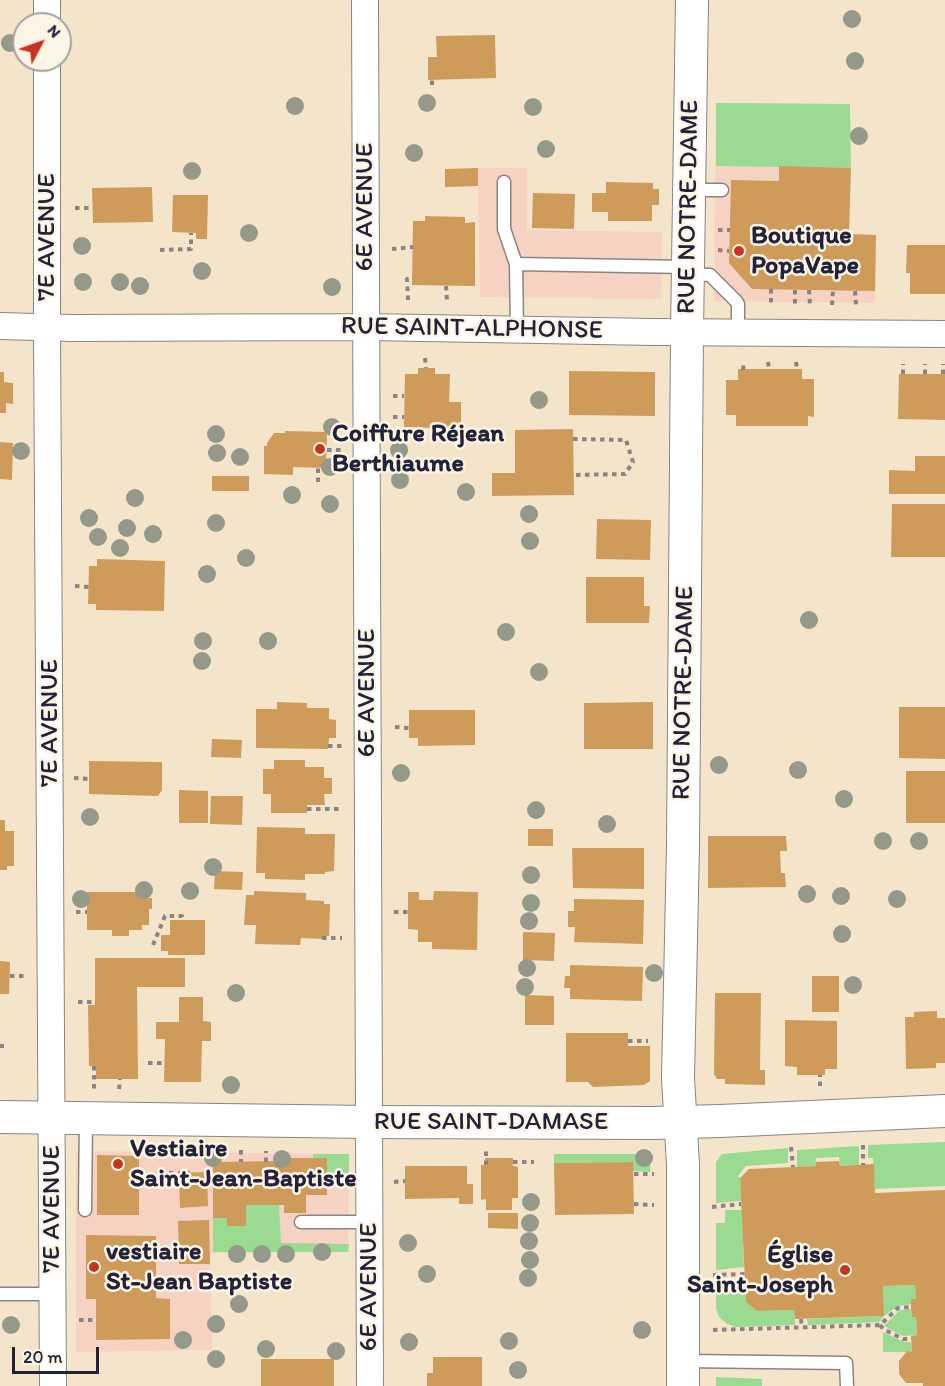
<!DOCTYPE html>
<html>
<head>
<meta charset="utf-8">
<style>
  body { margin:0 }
  #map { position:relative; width:945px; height:1386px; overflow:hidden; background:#f4e5ca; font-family:Itim,sans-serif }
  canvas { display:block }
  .north { position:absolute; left:12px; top:12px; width:60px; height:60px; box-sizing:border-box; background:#fcf5e5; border:2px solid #a5a1a1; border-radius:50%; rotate:49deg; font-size:16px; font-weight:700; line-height:24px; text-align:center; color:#22223b }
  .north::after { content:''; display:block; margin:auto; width:21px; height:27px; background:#c8321e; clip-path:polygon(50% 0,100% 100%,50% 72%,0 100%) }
  .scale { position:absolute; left:12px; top:1347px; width:87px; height:27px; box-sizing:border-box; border:3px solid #22223b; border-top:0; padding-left:8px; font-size:18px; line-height:21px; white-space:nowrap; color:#22223b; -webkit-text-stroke:4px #fcf5e5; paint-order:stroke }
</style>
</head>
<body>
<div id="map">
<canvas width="945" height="1386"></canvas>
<div class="north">N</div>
<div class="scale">20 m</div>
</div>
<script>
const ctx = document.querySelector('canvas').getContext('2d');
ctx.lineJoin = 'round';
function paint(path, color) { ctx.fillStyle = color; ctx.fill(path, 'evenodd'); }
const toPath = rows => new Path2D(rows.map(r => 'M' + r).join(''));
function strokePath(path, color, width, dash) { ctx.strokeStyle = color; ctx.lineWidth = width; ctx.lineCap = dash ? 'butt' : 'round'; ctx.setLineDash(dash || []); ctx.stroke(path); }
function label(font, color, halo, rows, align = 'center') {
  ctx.font = font + ' Itim,sans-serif'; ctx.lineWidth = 5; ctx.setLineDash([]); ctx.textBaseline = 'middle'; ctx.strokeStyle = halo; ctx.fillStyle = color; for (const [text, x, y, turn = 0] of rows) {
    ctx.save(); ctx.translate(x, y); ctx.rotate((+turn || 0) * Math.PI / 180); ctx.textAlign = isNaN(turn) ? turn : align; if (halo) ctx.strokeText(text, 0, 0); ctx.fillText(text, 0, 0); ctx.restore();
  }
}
paint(toPath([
  [716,103,850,104,849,234,876,235,875,303,714,301],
  [478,168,527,168,527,230,662,232,661,299,480,297],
  [76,1151,349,1154,348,1252,210,1253,212,1350,76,1352]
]), '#f6d2c3');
paint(toPath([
  [716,103,850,104,851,168,716,166],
  [945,1142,945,1186,875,1189,873,1158,868,1158,868,1145],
  [859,1146,859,1165,840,1166,839,1157,816,1158,816,1166,797,1167,797,1150],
  [788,1148,788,1163,746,1166,738,1176,740,1178,741,1201,716,1203,716,1162,722,1154],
  [313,1154,349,1154,349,1173,327,1173,313,1158],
  [554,1154,651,1154,650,1172,633,1171,633,1162,554,1163],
  [279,1204,281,1243,349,1244,348,1252,213,1252,213,1218,227,1218,227,1226,245,1226,246,1205],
  [725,1210,742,1210,744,1267,716,1270,716,1223,725,1223],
  [745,1280,746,1302,757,1311,794,1310,795,1325,736,1327,727,1324,719,1317,716,1308,716,1282],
  [915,1285,916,1299,912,1304,898,1306,884,1316,879,1322,808,1325,807,1319,884,1316,883,1286],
  [911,1309,912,1317,916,1317,917,1335,903,1336,884,1326,900,1310],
  [883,1332,904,1342,911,1342,912,1352,883,1352],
  [716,1377,762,1379,762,1386,716,1386]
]), '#9adb91');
paint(toPath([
  [495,35,496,78,428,80,428,57,437,57,436,36],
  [779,166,851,168,849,234,876,235,875,291,752,289,729,263,731,180,779,181],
  [478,168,478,186,445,187,445,169],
  [606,182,653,183,653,189,659,189,659,205,652,205,652,221,608,221,608,212,592,212,592,193,606,193],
  [152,187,153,222,93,223,92,188],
  [533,193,575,194,574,229,532,228],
  [173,195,208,195,207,239,196,239,196,233,172,232],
  [425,216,465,217,465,223,475,222,475,286,412,285,413,221,425,221],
  [907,245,945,245,945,294,910,294,910,273,906,273],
  [418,368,435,368,435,374,450,374,449,402,461,402,461,429,404,427,405,374,418,374],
  [738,369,802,369,802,379,814,379,814,417,808,416,808,426,736,426,736,415,726,415,726,380,738,380],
  [569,371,655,372,655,416,569,415],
  [0,372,4,372,4,382,13,383,13,404,6,403,6,413,0,413],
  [899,374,945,374,945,420,898,419],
  [573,429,574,495,492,496,492,473,515,473,515,430],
  [285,431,327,432,326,468,293,467,293,475,264,474,264,446,267,446,267,443,274,433,285,433],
  [0,442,13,443,12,480,0,479],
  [915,456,945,456,945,494,889,494,889,470,915,471],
  [212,476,249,476,249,491,212,491],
  [892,504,945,504,945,557,891,557],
  [597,519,651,520,650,560,596,559],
  [97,559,165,561,164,611,96,610,96,604,88,604,89,566,97,566],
  [586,577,644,577,644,606,650,606,649,623,586,623],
  [277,702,307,703,307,708,329,708,329,719,336,720,336,738,329,738,328,749,256,748,256,709,277,709],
  [653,702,653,749,584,749,584,703],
  [899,707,945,707,945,759,899,758],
  [409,710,475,710,475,745,418,746,418,738,409,738],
  [212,739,242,740,241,758,211,757],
  [274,760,305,760,305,767,324,767,324,778,332,778,332,794,324,794,325,805,307,805,307,813,271,813,271,794,263,794,263,769,274,769],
  [89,761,162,762,162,790,158,796,89,794],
  [906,771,945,771,945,823,906,823],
  [179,790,208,791,208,823,179,823],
  [211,796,243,796,242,825,210,824],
  [0,820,5,820,5,831,14,831,14,866,7,866,7,870,0,870],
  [257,827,305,828,305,834,335,834,334,871,325,872,325,874,305,874,305,880,265,879,265,873,256,873],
  [528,829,553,829,553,846,528,846],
  [708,836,786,836,787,851,780,851,781,873,785,873,786,887,708,888],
  [572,848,644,848,644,889,573,888],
  [215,871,243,872,242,890,214,889],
  [254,891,306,893,306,900,324,901,324,904,330,904,329,936,322,936,322,939,301,938,300,945,255,944,256,925,244,925,246,895,254,895],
  [434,891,478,892,477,950,432,949,432,942,418,942,418,930,408,929,408,892,419,892,419,900,433,900],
  [87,892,144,892,144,898,152,898,152,909,149,909,149,925,142,925,142,930,129,930,129,936,112,936,112,930,87,930],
  [574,899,644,900,643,944,574,942,575,927,568,927,568,911,574,911],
  [170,920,205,920,205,955,168,955,168,951,161,951,161,935,170,935],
  [523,932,555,933,554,961,523,960],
  [95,958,185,958,185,987,137,987,138,1079,96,1079,96,1066,89,1066,88,1005,95,1005],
  [0,961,10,962,9,994,0,994],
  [570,965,643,967,642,1001,570,999,570,988,564,988,565,976,570,976],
  [812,976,839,976,839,1012,812,1012],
  [715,993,761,993,760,1070,765,1070,765,1085,725,1084,725,1079,717,1079,714,1074],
  [525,995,554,996,554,1025,525,1025],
  [179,997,203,997,203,1021,211,1022,211,1041,202,1041,201,1082,164,1082,165,1039,156,1039,156,1022,179,1022],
  [937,1011,937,1018,945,1018,945,1063,936,1063,936,1068,906,1069,905,1017,914,1017,914,1012],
  [785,1020,837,1021,837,1069,825,1069,825,1075,797,1075,797,1067,785,1066],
  [566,1033,628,1033,628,1046,650,1046,650,1081,644,1085,593,1087,588,1082,566,1082],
  [97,1155,139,1156,139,1215,97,1215],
  [287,1158,327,1158,327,1195,306,1195,306,1213,284,1213,284,1205,246,1205,246,1226,227,1226,227,1218,213,1218,213,1162,287,1161],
  [485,1158,513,1158,513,1166,518,1167,518,1198,512,1198,512,1210,486,1210,486,1199,481,1200,481,1165,486,1165],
  [839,1161,840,1166,874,1164,875,1193,945,1190,945,1386,923,1386,923,1383,906,1383,899,1374,899,1361,907,1351,912,1352,911,1336,917,1335,916,1317,912,1317,911,1307,911,1299,916,1299,915,1285,883,1286,884,1316,795,1319,794,1310,757,1311,746,1302,740,1178,749,1169,816,1166,816,1162],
  [633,1162,634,1214,555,1215,554,1163],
  [405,1166,467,1166,467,1184,473,1184,473,1204,459,1204,459,1198,405,1199],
  [207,1172,208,1206,180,1208,179,1173],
  [488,1213,518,1213,518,1229,488,1228],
  [209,1220,210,1264,179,1264,178,1221],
  [86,1235,156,1236,156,1298,170,1299,170,1339,96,1340,96,1299,86,1299],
  [433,1357,482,1357,482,1386,427,1386,427,1373,433,1373],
  [261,1359,334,1359,334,1386,261,1386]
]), '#ce9b5b');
const service = toPath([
  [504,182,504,229,516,264],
  [690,190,722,190],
  [689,274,710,275,736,301,738,304,738,332],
  [517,330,516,264,687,267],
  [85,1210,86,1118],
  [301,1222,369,1222],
  [0,1294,52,1294],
  [684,1361,846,1363,847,1386]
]);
const minor = toPath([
  [47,0,47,24],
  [365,0,370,1386],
  [47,60,47,327,53,1386],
  [0,326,72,328,366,327,654,332,945,334]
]);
const tertiary = toPath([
  [0,1117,369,1122,653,1123,720,1121,945,1111],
  [683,1386,683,1165,678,1078,683,845,687,332,692,0]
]);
strokePath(service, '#8b8482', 15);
strokePath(minor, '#8b8482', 28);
strokePath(tertiary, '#8b8482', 34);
strokePath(toPath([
  [432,85,432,80],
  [75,208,92,208],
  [718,230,730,230],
  [392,249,413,247],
  [160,250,191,249,191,233],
  [718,250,729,251],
  [446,286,447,301],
  [771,289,771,304],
  [795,290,795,305],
  [809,290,810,305],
  [855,291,856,305],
  [408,300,407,279,412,279],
  [832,305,833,291],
  [425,358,426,368],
  [768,362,769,369],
  [796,362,797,369],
  [743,370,744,361],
  [903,374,903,364],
  [925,374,925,364],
  [943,374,943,364],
  [393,396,404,396],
  [393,417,404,417],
  [573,439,626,440,633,462,625,474,573,475],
  [327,450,341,450],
  [318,482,318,468],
  [75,586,89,587],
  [395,727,409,728],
  [328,746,343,746],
  [74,778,89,779],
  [307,809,342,809],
  [76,912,87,912],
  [394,912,408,912],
  [322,938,342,938],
  [153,945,165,916,182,916,182,920],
  [10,976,24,976],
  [78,1002,95,1002],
  [628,1041,648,1041],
  [0,1046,4,1046],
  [148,1063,164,1063],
  [94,1066,94,1089],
  [820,1086,820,1075],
  [119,1089,120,1079],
  [863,1145,863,1165],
  [791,1147,793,1167],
  [241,1150,241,1162],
  [266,1162,266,1151],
  [513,1162,534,1162],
  [486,1165,486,1151],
  [160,1173,190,1173],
  [634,1174,654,1174],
  [327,1178,344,1178],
  [394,1182,405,1181],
  [634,1204,654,1205],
  [712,1207,741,1204],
  [713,1275,745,1274],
  [801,1319,802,1328],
  [79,1320,96,1320],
  [880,1325,883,1329,903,1339,911,1339],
  [713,1330,880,1325,898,1308,911,1307]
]), '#8b8482', 4, [4.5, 4.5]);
strokePath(service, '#fff', 12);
strokePath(minor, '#fff', 26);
strokePath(tertiary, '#fff', 32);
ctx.fillStyle = '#94998a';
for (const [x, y] of [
  [852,19],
  [10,43],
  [855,61],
  [427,103],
  [295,106],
  [533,107],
  [859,136],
  [546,149],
  [414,153],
  [192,171],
  [249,233],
  [82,246],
  [202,271],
  [83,282],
  [120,282],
  [140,286],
  [332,287],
  [539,400],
  [332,427],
  [216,434],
  [399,450],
  [21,451],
  [217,453],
  [240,457],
  [330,467],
  [400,480],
  [466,492],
  [292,495],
  [135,498],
  [330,504],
  [529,514],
  [89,518],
  [216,523],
  [127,528],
  [153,534],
  [98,537],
  [530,541],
  [120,548],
  [246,558],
  [207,574],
  [809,620],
  [506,632],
  [203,641],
  [268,641],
  [202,661],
  [539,672],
  [719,765],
  [798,770],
  [401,773],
  [844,799],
  [536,810],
  [90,817],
  [607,824],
  [883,841],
  [919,841],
  [213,867],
  [531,875],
  [144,890],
  [190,891],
  [807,894],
  [841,896],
  [81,899],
  [897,899],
  [531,903],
  [529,921],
  [842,934],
  [527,968],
  [654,973],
  [853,985],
  [525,987],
  [236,993],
  [231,1085],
  [213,1158],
  [644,1158],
  [282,1159],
  [531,1202],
  [530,1223],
  [529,1241],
  [408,1243],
  [322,1252],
  [237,1254],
  [262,1254],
  [286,1254],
  [530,1260],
  [427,1274],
  [528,1278],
  [239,1304],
  [216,1324],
  [11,1325],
  [642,1330],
  [183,1340],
  [509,1341],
  [409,1342],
  [266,1349],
  [336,1351],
  [216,1359],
  [518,1370]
]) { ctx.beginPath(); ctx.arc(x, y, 9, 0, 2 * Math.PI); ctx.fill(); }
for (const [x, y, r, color] of [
  [739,251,6,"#c8321e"],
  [320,449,6,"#c8321e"],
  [118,1164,6,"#c8321e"],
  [94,1267,6,"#c8321e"],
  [845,1270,6,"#c8321e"]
]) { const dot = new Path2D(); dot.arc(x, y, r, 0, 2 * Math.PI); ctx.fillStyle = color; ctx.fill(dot); strokePath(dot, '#fcf5e5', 2); }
label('26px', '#22223b', '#fcf5e5', [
  ["6E AVENUE",365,207,-90],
  ["RUE NOTRE-DAME",689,207,-89],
  ["7E AVENUE",47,237,-90],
  ["RUE SAINT-ALPHONSE",472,329,1],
  ["6E AVENUE",367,693,-90],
  ["RUE NOTRE-DAME",684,693,-89],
  ["7E AVENUE",50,723,-90],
  ["RUE SAINT-DAMASE",491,1122],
  ["7E AVENUE",52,1209,-90],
  ["6E AVENUE",369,1287,-90]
]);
label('bold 26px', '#22223b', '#fcf5e5', [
  ["Boutique",751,236],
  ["PopaVape",751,266],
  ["Coiffure Réjean",332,434],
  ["Berthiaume",332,464],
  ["Vestiaire",130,1149],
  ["Saint-Jean-Baptiste",130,1179],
  ["vestiaire",106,1252],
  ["St-Jean Baptiste",106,1282],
  ["Église",833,1255,"right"],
  ["Saint-Joseph",833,1285,"right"]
], 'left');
</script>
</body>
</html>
